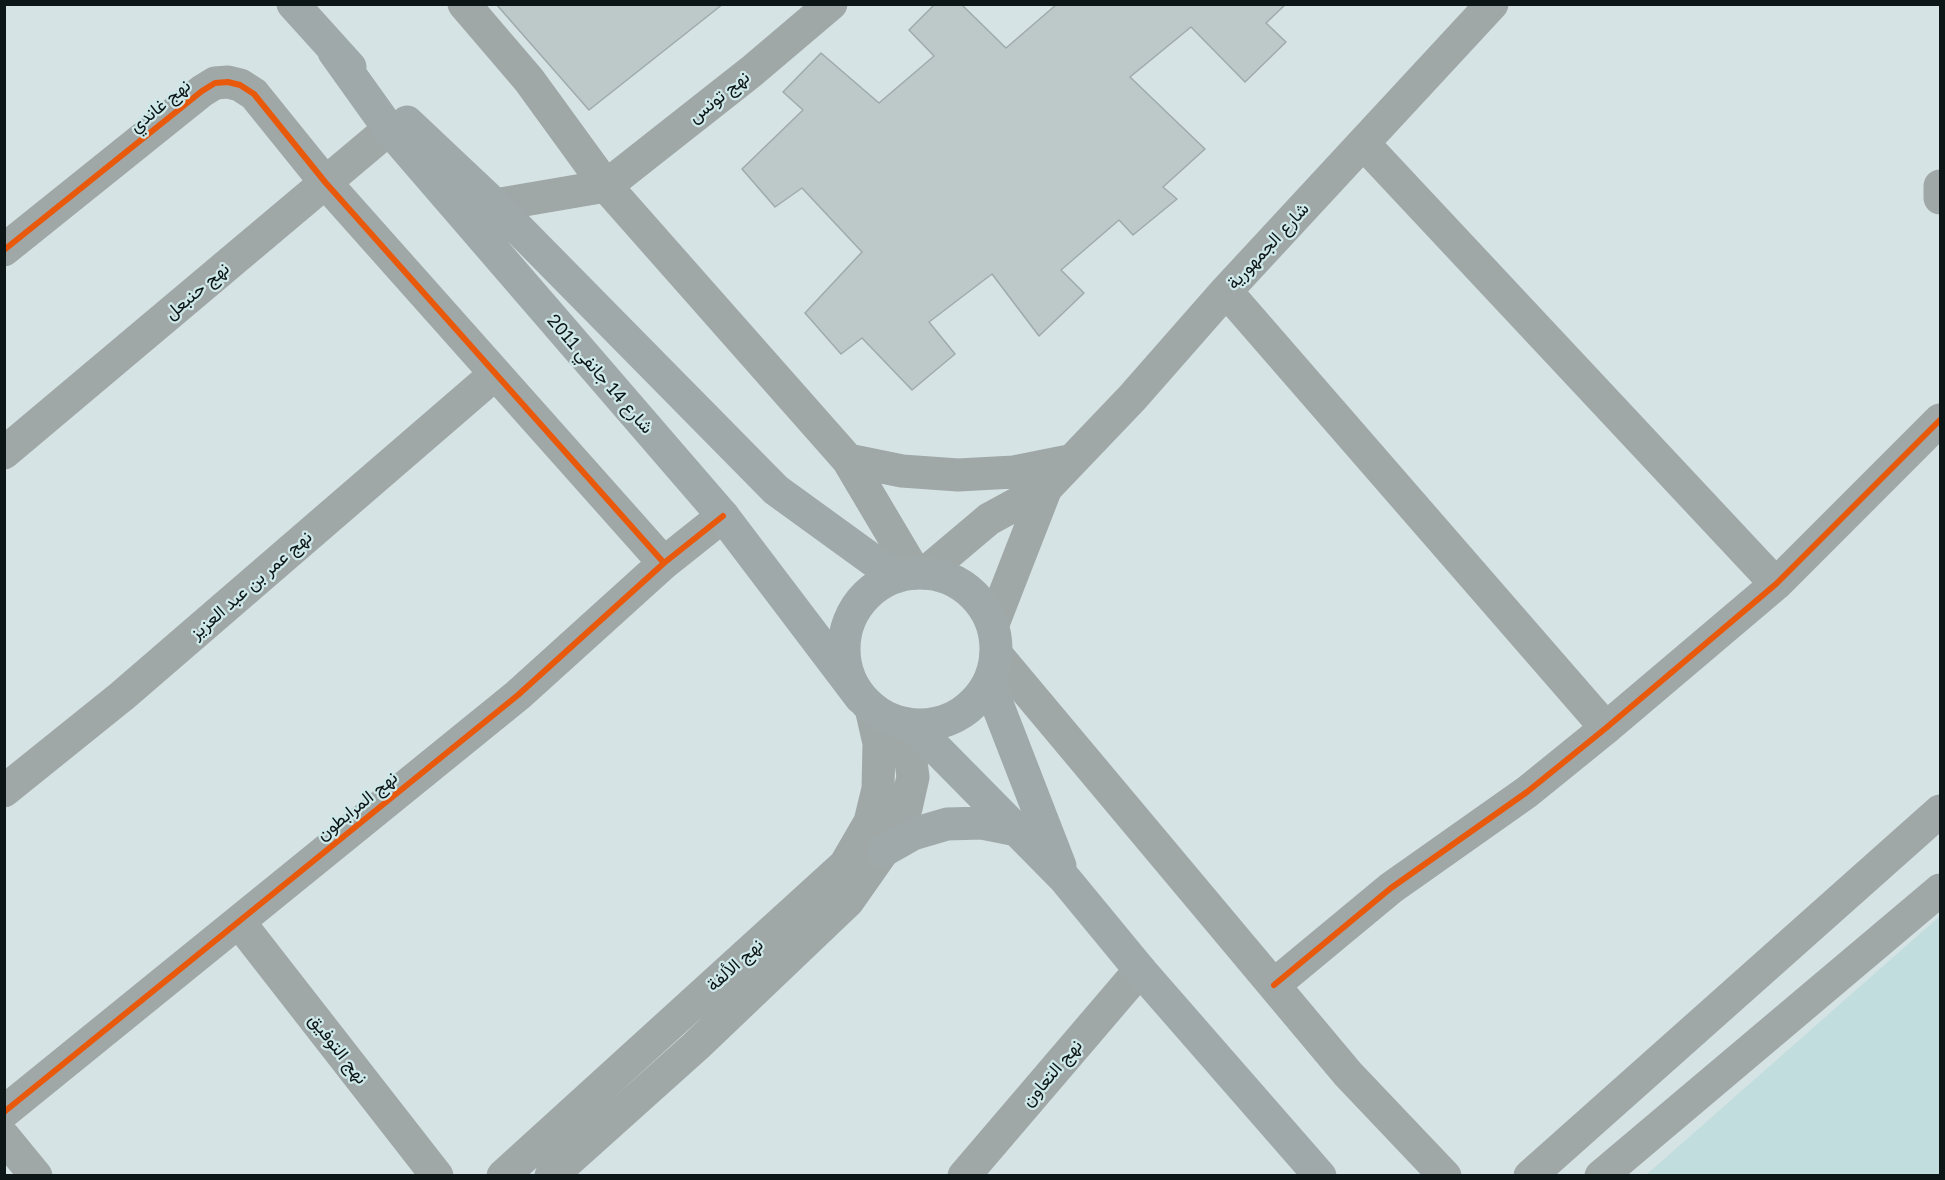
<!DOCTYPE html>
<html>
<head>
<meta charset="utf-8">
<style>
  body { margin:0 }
  #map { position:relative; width:1945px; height:1180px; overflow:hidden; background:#d5e3e4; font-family:"Golos Text",sans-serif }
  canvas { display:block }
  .frame { position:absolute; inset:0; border:6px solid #0d1617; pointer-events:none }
</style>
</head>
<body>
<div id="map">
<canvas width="1945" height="1180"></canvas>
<div class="frame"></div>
</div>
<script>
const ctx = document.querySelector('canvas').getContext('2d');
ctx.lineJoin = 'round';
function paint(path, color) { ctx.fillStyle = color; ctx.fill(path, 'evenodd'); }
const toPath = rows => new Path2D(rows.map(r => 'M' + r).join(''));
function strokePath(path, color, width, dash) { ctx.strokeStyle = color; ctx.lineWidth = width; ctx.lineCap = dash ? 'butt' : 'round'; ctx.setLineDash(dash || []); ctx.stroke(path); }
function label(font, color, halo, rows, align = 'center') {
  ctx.font = font + ' "Golos Text",Vazirmatn,sans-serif'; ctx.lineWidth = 4.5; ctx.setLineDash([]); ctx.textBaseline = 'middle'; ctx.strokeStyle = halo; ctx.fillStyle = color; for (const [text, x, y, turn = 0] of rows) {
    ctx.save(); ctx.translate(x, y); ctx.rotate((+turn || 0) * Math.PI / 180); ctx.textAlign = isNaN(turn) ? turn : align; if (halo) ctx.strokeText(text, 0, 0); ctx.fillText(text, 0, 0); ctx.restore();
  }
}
paint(toPath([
  [1940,916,1940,1175,1646,1175]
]), '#c2ddde');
const building = toPath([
  [496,4,723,4,589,110,496,4],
  [935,4,961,4,1006,48,1057,4,1286,4,1266,23,1286,42,1245,82,1191,27,1130,77,1205,149,1163,187,1177,199,1133,235,1119,220,1061,270,1084,293,1039,336,992,274,929,322,955,354,912,390,862,338,841,354,805,313,862,252,802,188,775,207,742,169,803,110,783,92,821,53,879,103,934,56,909,30,935,4]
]);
paint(building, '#bdc8c9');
strokePath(building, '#9faaab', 1.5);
strokePath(toPath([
  [464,4,529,80,606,186,848,460,915,573],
  [1363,143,1776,584],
  [1940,186,1940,198],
  [495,205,606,186,752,71,831,4],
  [4,250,202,91,215,83,228,82,240,85,254,94,325,182,664,563],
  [1226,291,1606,728],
  [4,453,389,129],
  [848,460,902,471,958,475,1014,472,1069,461],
  [925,573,989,519,1046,488,1132,398,1226,291,1492,4],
  [993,624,1046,488],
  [996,654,1348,1074,1445,1176],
  [4,791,122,696,494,375],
  [239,922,437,1176],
  [1274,985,1391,888,1527,792,1606,728,1776,584,1940,420],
  [4,1112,518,695,664,563,723,516],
  [4,1137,36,1176],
  [503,1176,845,865,870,822,878,789,879,743,871,708],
  [551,1176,696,1046,848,901,883,851,906,808,913,777,906,724],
  [964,1176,1140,970],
  [1530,1176,1940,811],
  [1601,1176,1940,890]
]), '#a0a7a7', 33);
strokePath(toPath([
  [293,4,350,67],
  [334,52,389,129,723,516,861,698],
  [407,122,495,205,776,490,896,577],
  '844 649a76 76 0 1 1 152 0a76 76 0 1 1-152 0Z',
  [989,683,1060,866],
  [913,725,1065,879,1140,970,1320,1176],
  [883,851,913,834,947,824,982,823,1017,830]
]), '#a0a9a9', 33);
strokePath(toPath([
  [4,250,202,91,215,83,228,82,240,85,254,94,325,182,664,563],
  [1274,985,1391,888,1527,792,1606,728,1776,584,1940,420],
  [4,1112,518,695,664,563,723,516]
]), '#e8590c', 6);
label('18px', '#0d1617', '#cfe9ea', [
  ["نهج تونس",719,97,-38],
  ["نهج غاندي",160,106,-39],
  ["شارع الجمهورية",1268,246,-47],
  ["نهج حنبعل",197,291,-40],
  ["شارع 14 جانفي 2011",600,374,49],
  ["نهج عمر بن عبد العزيز",251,585,-41],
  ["نهج المرابطون",357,806,-39],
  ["نهج الألفة",735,965,-42],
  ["نهج التوفيق",338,1049,52],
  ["نهج التعاون",1052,1073,-49]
]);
</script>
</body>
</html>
